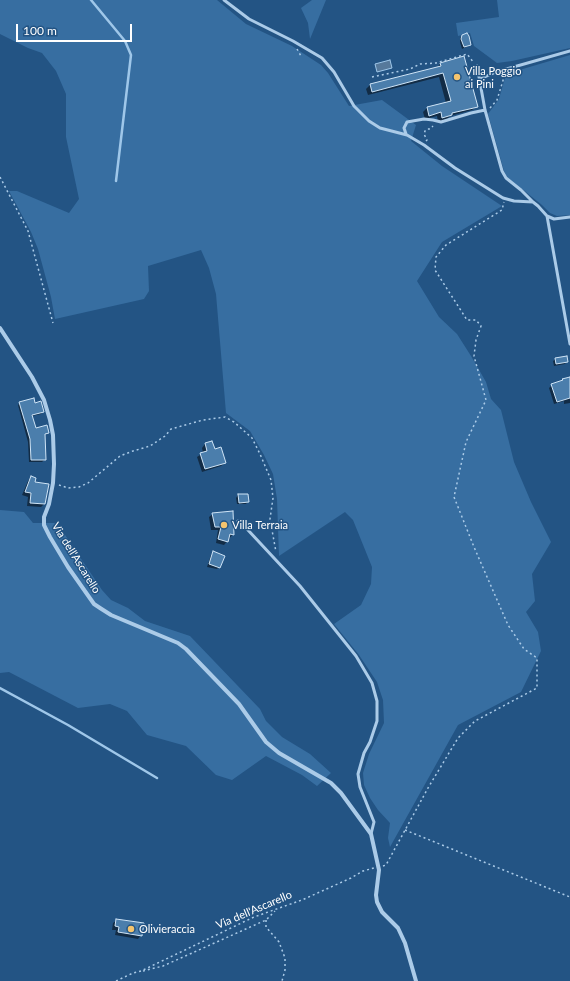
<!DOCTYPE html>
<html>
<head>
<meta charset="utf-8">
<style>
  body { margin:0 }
  #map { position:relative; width:570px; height:981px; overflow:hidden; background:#235484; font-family:Lato,sans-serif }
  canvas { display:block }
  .scale { position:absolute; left:16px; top:24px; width:116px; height:18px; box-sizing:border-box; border:2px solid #fff; border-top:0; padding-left:5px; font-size:12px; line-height:14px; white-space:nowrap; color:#fff; -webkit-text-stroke:3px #235484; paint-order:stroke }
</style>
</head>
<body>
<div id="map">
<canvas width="570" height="981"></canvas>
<div class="scale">100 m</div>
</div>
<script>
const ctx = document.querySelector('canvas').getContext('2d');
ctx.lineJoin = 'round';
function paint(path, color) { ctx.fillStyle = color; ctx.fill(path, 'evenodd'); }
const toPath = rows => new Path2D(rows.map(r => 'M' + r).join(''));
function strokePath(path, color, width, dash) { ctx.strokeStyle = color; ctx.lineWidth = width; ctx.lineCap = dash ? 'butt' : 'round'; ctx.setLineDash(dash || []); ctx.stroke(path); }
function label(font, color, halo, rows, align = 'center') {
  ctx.font = font + ' Lato,sans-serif'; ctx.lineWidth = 3; ctx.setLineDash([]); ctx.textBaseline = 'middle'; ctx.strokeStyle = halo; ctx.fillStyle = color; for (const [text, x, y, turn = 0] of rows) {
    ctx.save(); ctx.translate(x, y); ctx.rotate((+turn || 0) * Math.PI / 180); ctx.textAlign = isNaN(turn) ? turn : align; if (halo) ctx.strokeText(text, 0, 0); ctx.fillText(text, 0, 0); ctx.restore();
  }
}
paint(toPath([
  [0,0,217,0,246,24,292,46,321,65,328,73,349,106,382,100,416,125,411,141,442,166,502,206,442,242,417,281,439,317,457,334,471,356,486,382,491,399,501,410,514,462,531,502,551,542,532,574,535,601,526,612,538,632,541,651,521,692,458,725,390,847,388,838,390,823,378,810,370,798,364,785,363,773,369,754,384,723,383,700,377,682,359,655,334,624,361,605,371,584,372,567,353,520,345,512,279,556,277,499,273,474,264,455,250,431,226,413,216,294,209,268,201,250,148,266,149,291,144,299,55,319,51,297,38,249,31,232,9,191,17,191,69,213,79,199,66,137,66,94,56,71,42,53,28,48,0,34],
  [312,0,326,0,310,39,308,23,301,8],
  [497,0,570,0,570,48,512,61,497,63,474,46,470,33,458,36,456,23,499,17],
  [570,55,570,215,557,216,550,213,542,205,507,177,504,171,488,114,499,99,505,78,516,71],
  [0,510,24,512,33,523,57,523,102,590,111,600,128,608,145,621,190,636,260,709,266,721,282,737,310,754,331,773,317,786,302,775,266,756,232,780,216,775,186,746,147,735,127,711,110,704,78,708,9,672,0,673]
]), '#376ea1');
const water = toPath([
  [390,60,392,68,377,72,375,64,390,60]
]);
paint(water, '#56799b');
strokePath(water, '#9fc7e9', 1);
paint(toPath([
  [462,36,470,45,462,49,460,42,460,38],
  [440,64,477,106,472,110,450,116,447,119,438,122,437,116,425,119,423,112,427,108,446,103,439,77,368,95,366,89,370,85,437,68],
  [556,359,567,361,565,364,554,366,553,361],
  [570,378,570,403,564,404,564,401,554,404,549,388,552,385],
  [20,403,35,404,43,411,41,414,32,416,36,429,48,433,44,435,45,459,42,462,29,462,28,442,18,405],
  [212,442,214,450,225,463,221,466,202,472,197,457,203,453,202,448,205,444],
  [31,477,44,504,41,507,27,506,28,497,22,495,28,481],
  [238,495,248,501,246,504,237,504,236,498],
  [213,514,233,534,224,545,216,543,218,530,211,530,209,517],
  [213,553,219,567,217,569,207,567,211,555],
  [117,920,141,935,138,939,115,935,116,930,112,930,113,923]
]), '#0007');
strokePath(toPath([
  [91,0,125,41,131,55,116,181],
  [0,688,68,725,157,778]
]), '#9fc7e9', 2.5);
const building = toPath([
  [467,33,469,36,471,45,464,47,461,39,462,35,467,33],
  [464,56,478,107,452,113,452,115,442,118,441,112,429,116,427,107,451,101,443,73,372,92,370,84,441,66,440,63,464,56],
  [567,356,568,362,556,364,555,358,567,356],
  [570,377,570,398,557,402,551,384,563,380,562,379,570,377],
  [34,398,35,403,41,401,44,412,32,415,36,428,47,425,49,433,45,434,46,460,31,460,30,439,19,402,34,398],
  [212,441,215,449,221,447,226,463,205,469,200,453,207,451,205,443,212,441],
  [31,476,36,478,35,482,49,484,45,504,30,503,31,493,25,492,31,476],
  [238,494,248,494,249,502,239,503,238,494],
  [233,511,234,535,230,534,228,542,218,539,221,527,215,527,212,513,233,511],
  [213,551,225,556,220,568,209,564,213,551],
  [116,919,144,923,142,936,118,932,119,927,115,926,116,919]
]);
paint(building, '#4b7eac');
strokePath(building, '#cfe4f6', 1);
strokePath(toPath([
  [297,49,301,56],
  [372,77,410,69,420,64,436,63,467,54,474,63],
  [490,108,497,100,505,74],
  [426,141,427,140,424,134,425,131,427,129,430,129,433,126],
  [0,177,28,231,53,323],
  [59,485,68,488,79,487,88,483,120,456,133,451,150,446,165,436,171,429,203,420,225,417,234,422,252,438,260,454,271,480,273,498,270,519,276,552],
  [405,830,570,897],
  [383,866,386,865,428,788,458,738,475,721,537,688,537,658,524,649,508,625,474,547,454,497,466,442,486,400,474,356,476,340,481,326,476,320,467,320,435,270,436,257,446,245,502,210,504,202],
  [266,920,266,927,279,942,285,958,285,970,282,981],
  [143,971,163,966,248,928,266,920,275,911],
  [116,981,133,973,141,971,254,917,302,900,351,878,363,871,374,868]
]), '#abcbe8', 1.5, [2, 3]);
strokePath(toPath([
  [224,0,249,19,293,41,322,58,334,72,354,106,369,121,380,128,407,135,424,145,455,168,503,198,514,201,533,202,538,206,547,216,554,219,570,217],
  [477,66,485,110,502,171,506,178,521,190,533,202],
  [480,79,496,72,570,51],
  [406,134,404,128,407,122,424,119,433,120,441,122,471,113,485,110],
  [547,216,570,344],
  [238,521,247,529,300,586,356,656,372,683,377,701,377,721,370,742,364,753,358,774,360,787,374,822,371,834]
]), '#abcbe8', 3);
strokePath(toPath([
  [0,328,32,377,44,400,50,420,53,435,54,464,53,483,49,504,44,517,44,525,50,537,68,567,94,604,100,608,111,615,178,643,186,649,239,704,266,742,279,753,331,783,341,793,371,834,379,870,376,895,377,902,382,912,398,928,405,943,416,981]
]), '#abcbe8', 4);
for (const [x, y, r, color] of [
  [457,77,4,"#f4c46e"],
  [224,525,4,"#f4c46e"],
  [131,929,4,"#f4c46e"]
]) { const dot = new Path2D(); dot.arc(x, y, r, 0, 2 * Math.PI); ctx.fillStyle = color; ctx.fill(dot); strokePath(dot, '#235484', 1.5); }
label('11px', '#fff', '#235484', [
  ["Villa Poggio",465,71],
  ["ai Pini",465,84],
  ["Villa Terraia",232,525],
  ["Olivieraccia",139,929]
], 'left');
label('11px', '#fff', '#235484', [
  ["Via dell'Ascarello",76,558,58],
  ["Via dell'Ascarello",254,910,-23]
]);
</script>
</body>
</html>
